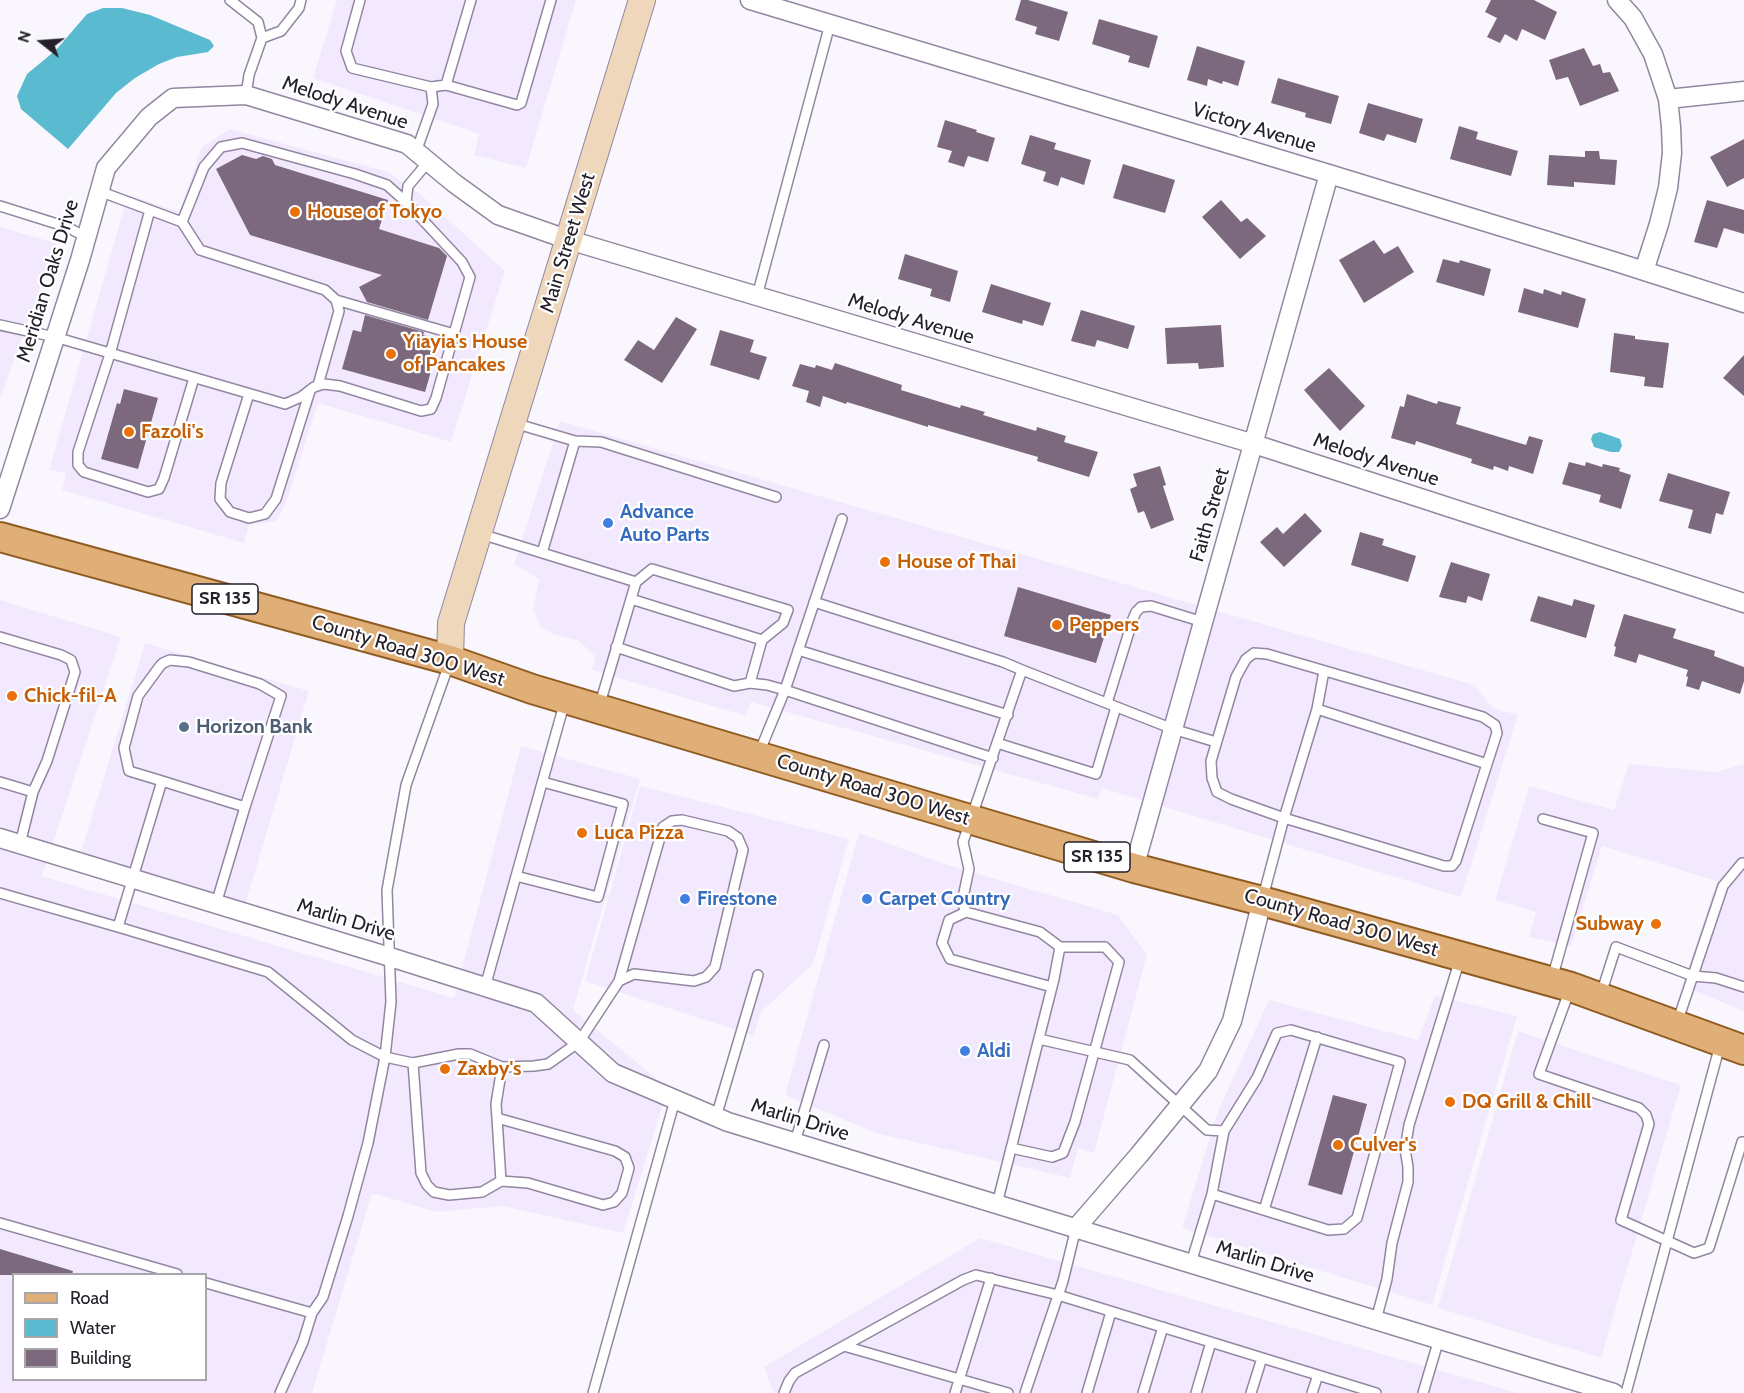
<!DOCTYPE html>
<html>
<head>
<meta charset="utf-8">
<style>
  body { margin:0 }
  #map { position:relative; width:1744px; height:1393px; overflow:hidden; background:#f9f7fd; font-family:Cabin,sans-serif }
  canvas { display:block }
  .legend { position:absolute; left:12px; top:1273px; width:195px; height:108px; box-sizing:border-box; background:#fff; border:2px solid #a8a6aa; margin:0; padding:8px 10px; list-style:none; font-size:18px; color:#25212b }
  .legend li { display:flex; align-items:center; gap:12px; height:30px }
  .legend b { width:30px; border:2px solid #a8a6aa }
  .north { position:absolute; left:12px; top:12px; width:60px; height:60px; -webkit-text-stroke:4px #fff; paint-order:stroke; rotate:287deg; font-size:16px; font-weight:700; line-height:24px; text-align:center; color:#25212b }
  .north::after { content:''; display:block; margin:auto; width:21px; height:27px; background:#25212b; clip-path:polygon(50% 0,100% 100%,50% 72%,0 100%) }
</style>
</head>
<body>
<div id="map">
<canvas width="1744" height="1393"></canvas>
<ul class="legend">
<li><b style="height:8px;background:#dfaf77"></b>Road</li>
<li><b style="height:16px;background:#5abacf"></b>Water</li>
<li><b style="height:16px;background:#7d697e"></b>Building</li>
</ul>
<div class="north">N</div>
</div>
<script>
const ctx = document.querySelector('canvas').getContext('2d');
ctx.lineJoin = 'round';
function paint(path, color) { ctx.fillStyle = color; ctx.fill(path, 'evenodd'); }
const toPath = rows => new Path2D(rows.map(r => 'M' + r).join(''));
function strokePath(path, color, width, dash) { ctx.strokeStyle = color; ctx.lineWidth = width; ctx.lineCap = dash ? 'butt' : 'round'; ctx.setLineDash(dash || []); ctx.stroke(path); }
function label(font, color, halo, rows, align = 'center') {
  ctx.font = font + ' Cabin,sans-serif'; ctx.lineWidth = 4.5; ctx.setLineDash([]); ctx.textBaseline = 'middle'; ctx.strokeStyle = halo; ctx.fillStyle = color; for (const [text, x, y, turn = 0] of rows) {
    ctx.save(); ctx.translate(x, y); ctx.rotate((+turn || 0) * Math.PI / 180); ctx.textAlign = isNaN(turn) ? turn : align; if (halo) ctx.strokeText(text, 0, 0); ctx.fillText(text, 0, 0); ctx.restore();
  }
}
paint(toPath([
  [337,0,576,0,526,168,474,155,479,134,313,78],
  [230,129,388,172,421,195,505,271,451,442,318,403,286,503,276,521,249,525,244,543,62,490,66,473,49,470,124,208,130,195,179,212,202,147],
  [0,227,56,243,0,399],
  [560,421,1474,685,1493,708,1518,715,1461,897,1102,788,1098,799,751,702,746,716,592,670,595,656,579,641,553,634,540,626,533,609,539,579,514,564],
  [0,600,121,637,42,876,454,998,521,746,640,779,573,1010,668,1088,623,1233,502,1206,437,1212,372,1193,312,1393,0,1393],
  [14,1274,206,1274,206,1380,14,1380],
  [145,643,309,691,246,902,81,852],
  [1629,764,1716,772,1744,764,1744,1011,1682,986,1717,881,1602,846,1571,946,1529,937,1536,912,1495,900,1529,786,1614,810],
  [640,786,849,839,813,964,761,1012,754,1036,585,981],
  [859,833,945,864,1118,915,1147,955,1094,1153,1078,1148,1070,1178,876,1133,785,1095],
  [1435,995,1517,1016,1432,1305,1182,1228,1218,1111,1269,1000,1418,1040],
  [1518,1031,1681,1085,1601,1358,1438,1308],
  [980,1238,1518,1393,774,1393,764,1367]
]), '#f3e9ff');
paint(toPath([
  [103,8,122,8,150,15,210,40,214,46,208,52,177,57,159,64,135,78,116,93,68,149,21,109,17,96,27,74,56,50,87,14],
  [1600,432,1620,439,1622,446,1619,452,1611,452,1594,447,1591,439,1593,434]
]), '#5abacf');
paint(toPath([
  [1021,0,1028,0,1068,12,1059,41,1035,34,1037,27,1015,20],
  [1491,0,1534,0,1557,12,1545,40,1522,29,1517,41,1505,34,1500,43,1487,37,1497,18,1485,12],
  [1099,19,1158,36,1149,68,1128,62,1130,56,1092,44],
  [1197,46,1245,61,1238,86,1223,81,1222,84,1208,79,1207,86,1187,80],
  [1584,48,1593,66,1600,64,1603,73,1610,72,1619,91,1580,106,1568,77,1556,80,1549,60],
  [1278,78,1339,96,1331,124,1305,117,1306,113,1271,103],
  [1368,103,1423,119,1416,143,1387,134,1384,141,1359,133],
  [945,120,977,130,976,132,995,138,988,162,968,156,964,167,948,162,952,151,937,147],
  [1459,126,1478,132,1476,139,1518,151,1511,176,1450,159],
  [1030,135,1056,143,1054,149,1091,160,1084,185,1061,177,1058,186,1043,181,1046,172,1021,164],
  [1744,139,1744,178,1727,187,1710,157],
  [1585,151,1599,151,1600,159,1617,160,1615,185,1574,182,1574,187,1547,185,1549,155,1585,157],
  [242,155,256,159,263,156,272,159,275,165,388,200,379,229,439,248,447,256,428,320,367,302,359,287,382,275,250,235,216,169],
  [1123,164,1175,180,1165,213,1113,198],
  [1221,200,1241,222,1247,218,1266,236,1240,259,1202,217],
  [1707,200,1744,210,1744,234,1724,228,1717,248,1694,242],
  [1374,240,1384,254,1398,246,1414,272,1364,303,1339,260],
  [905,254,958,271,950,302,930,296,932,289,898,279],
  [1443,259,1459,263,1460,260,1491,269,1484,296,1436,282],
  [991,284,1051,303,1043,326,1023,320,1022,324,982,312],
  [1524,288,1543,294,1544,289,1561,295,1562,291,1586,299,1578,328,1518,312],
  [1081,310,1135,326,1128,349,1097,340,1095,347,1071,341],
  [365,315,424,332,423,335,440,340,425,392,342,369,353,330,361,332],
  [676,317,697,329,662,383,624,360,638,340,654,350],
  [1221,325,1224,367,1199,369,1198,363,1167,364,1165,328],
  [720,330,754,340,750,352,767,357,759,380,710,365],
  [1614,333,1635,336,1635,339,1669,343,1663,388,1644,386,1645,377,1610,372],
  [1744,355,1744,396,1723,378],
  [835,363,902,385,901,390,960,408,961,405,985,412,983,415,1036,431,1037,427,1066,436,1064,442,1098,452,1089,477,1037,461,1038,457,928,425,928,427,847,402,846,404,823,396,820,407,806,402,809,391,792,386,800,364,815,368,816,365,832,370],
  [1329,368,1365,406,1340,431,1304,390],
  [124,389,158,398,138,469,101,459,117,403,120,404],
  [1407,394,1437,404,1438,401,1461,407,1456,424,1526,445,1529,436,1543,440,1533,474,1509,466,1508,471,1494,466,1493,470,1471,463,1472,459,1416,441,1415,445,1391,438,1400,406,1404,407],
  [1569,462,1585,466,1586,462,1602,467,1603,464,1620,468,1619,471,1631,475,1621,509,1599,502,1601,495,1562,484],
  [1160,466,1166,485,1163,486,1174,520,1151,529,1144,511,1138,513,1130,489,1137,486,1133,474],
  [1668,473,1730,492,1723,515,1716,513,1711,534,1688,528,1693,510,1659,501],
  [1305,513,1322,531,1284,567,1260,542,1277,527,1283,534],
  [1360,532,1384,539,1382,545,1416,556,1408,582,1351,565],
  [1451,562,1490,574,1482,601,1468,596,1466,603,1439,597],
  [1018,587,1111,615,1096,663,1004,636],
  [1538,596,1572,606,1574,599,1595,605,1586,638,1530,621],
  [1624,614,1676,629,1673,638,1715,651,1714,656,1744,667,1744,681,1740,694,1702,681,1699,690,1686,686,1688,677,1686,676,1688,670,1639,654,1636,663,1614,656,1616,647,1614,646],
  [1333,1095,1367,1104,1342,1195,1308,1185],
  [0,1249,73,1271,72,1275,0,1275]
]), '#7d697e');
const service = toPath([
  [230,0,258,22,262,38],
  [360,0,346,51,352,68,431,87,433,104,416,152],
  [446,85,471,0],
  [431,87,446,85,517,105,521,103,551,0],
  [246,95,249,75,262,38,281,31,299,8,301,0],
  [99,191,182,222,204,167,221,147,242,143,355,174,387,185,406,202],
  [0,206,67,227,86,237],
  [150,210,110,354,78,452,78,465,84,472,148,492,159,489,164,478,194,378],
  [182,222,200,250,325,290,336,300,339,311,318,385],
  [757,296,830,24],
  [336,300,454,334],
  [0,325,55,337,285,404,301,397,314,387,324,384,340,386,421,411,431,409,436,398,470,277,462,262,406,202,408,186,428,162],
  [249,394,221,483,220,499,230,512,249,518,265,514,276,499,310,391],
  [514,423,575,441,542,553],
  [575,441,601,442,776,497],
  [842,519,785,690,993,758],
  [481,534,636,582,599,707],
  [636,582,652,569,788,610,783,623,762,640,750,683],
  [631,599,762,640],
  [814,602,1003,662,1022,670],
  [0,637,61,655,71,660,75,672,47,761,33,792,20,844],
  [616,647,734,686,750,683,767,685,785,690,759,753],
  [798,650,1008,715],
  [1254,653,1267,654,1483,717,1495,725,1497,733,1487,764,1456,861,1452,866,1444,866,1284,818,1231,799,1217,792,1212,778,1211,761,1236,677,1246,659,1254,653],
  [1107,703,1133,619,1136,612,1141,607,1151,606,1203,622],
  [1317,709,1487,764],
  [997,743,1096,774,1116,707],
  [162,781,129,771,124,748,138,696,160,666,163,663,170,660,189,662,260,684,281,696,245,807],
  [0,782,33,792],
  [1543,819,1593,833,1552,979],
  [516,876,598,897,623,804,543,782],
  [0,893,118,927],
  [1263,897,1284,818,1317,709,1324,671],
  [216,904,245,807,162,781,118,927,268,972,352,1040,385,1057,413,1063,459,1054,470,1054,502,1067,534,1066,548,1064,579,1042,619,981,634,974,694,981,706,977,715,967,743,850,738,838,728,831,682,820,672,821,663,827,619,981],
  [966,912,949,920,942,943,950,959,1052,987],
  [485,987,565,701],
  [1570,989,1539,1074,1639,1108,1646,1115,1649,1124,1621,1220,1694,1253,1709,1248,1742,1142,1744,1142],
  [1601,994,1616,947,1693,976,1716,978,1744,987],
  [1677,1023,1723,886,1742,863,1744,863],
  [1039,1039,1130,1060,1207,1130,1224,1131,1257,1078,1277,1033,1291,1030,1400,1062,1357,1218,1344,1229,1328,1230,1212,1194],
  [413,1063,421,1173,427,1185,434,1192,449,1195,482,1192,501,1181],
  [716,1117,758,975],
  [497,1118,615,1151,625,1157,629,1168,622,1193,614,1202,603,1205,528,1183,501,1181,497,1118,496,1104,502,1067],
  [795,1142,824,1045],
  [1011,1148,1052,1157,1063,1153,1075,1122,1119,962,1105,947,1060,947],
  [997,1204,1054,979,1060,947,1040,932,966,912,962,902,969,869,963,842,1022,670,1173,729,1216,742],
  [1264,1210,1317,1037],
  [0,1223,177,1274],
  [1191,1263,1212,1194,1224,1131],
  [206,1283,312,1313,323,1297,348,1216,368,1143,385,1057,391,1002,387,890,406,785,449,664],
  [1376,1320,1387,1279,1392,1243,1408,1182,1408,1167,1405,1149,1409,1125,1460,959],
  [844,1346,1008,1393],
  [280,1393,303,1342,312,1313],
  [593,1393,675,1100],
  [784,1393,789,1381,795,1373,963,1280,976,1275,1058,1295,1376,1393],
  [955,1393,991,1278],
  [1025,1393,1063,1281,1076,1228],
  [1087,1393,1111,1312],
  [1143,1393,1163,1327],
  [1196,1393,1211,1342],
  [1251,1393,1262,1358],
  [1312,1393,1318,1375],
  [1423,1393,1439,1339],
  [1626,1393,1720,1045]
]);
const minor = toPath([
  [750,0,1329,174,1613,261,1744,303],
  [1617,0,1633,18,1653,54,1668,99,1671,127,1672,153,1668,188,1659,224,1644,271],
  [1668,99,1744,91],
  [0,509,80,260,106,168,149,117,173,98,246,95,407,144,454,183,498,215,569,240,1254,444,1744,603],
  [0,838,390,957,536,1003,613,1073,728,1122,1614,1393],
  [1134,868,1329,174],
  [1076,1228,1139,1155,1208,1071,1232,1021,1262,901]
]);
const secondary = toPath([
  [450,660,451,623,642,0]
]);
const primary = toPath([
  [0,537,450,660,532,689,1134,868,1262,901,1571,987,1744,1050]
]);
strokePath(service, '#9286a0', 12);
strokePath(minor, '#9286a0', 21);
strokePath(secondary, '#9286a0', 28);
strokePath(primary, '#905b21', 32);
strokePath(service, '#fff', 9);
strokePath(minor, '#fff', 18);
strokePath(secondary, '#efd7bb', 26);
strokePath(primary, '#dfaf77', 28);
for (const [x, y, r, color] of [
  [295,212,6,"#e8710a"],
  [391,354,6,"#e8710a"],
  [129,432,6,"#e8710a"],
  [608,523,6,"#3f7fe0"],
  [885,562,6,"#e8710a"],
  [1057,625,6,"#e8710a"],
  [12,696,6,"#e8710a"],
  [184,727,6,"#5c6f8a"],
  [582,833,6,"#e8710a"],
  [685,899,6,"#3f7fe0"],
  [867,899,6,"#3f7fe0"],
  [1656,924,6,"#e8710a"],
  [965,1051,6,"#3f7fe0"],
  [445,1069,6,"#e8710a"],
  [1450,1102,6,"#e8710a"],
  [1338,1145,6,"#e8710a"]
]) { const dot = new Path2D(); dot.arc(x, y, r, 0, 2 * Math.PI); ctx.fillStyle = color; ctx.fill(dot); strokePath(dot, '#fff', 2); }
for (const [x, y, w] of [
  [225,599,66],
  [1097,857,66]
]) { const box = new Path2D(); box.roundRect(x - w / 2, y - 15, w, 30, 4.5); ctx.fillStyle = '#fff'; ctx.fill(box); strokePath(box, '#25212b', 1.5); }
label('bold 18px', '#25212b', null, [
  ["SR 135",225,599],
  ["SR 135",1097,857]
]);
label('20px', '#25212b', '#fff', [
  ["Melody Avenue",345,103,18],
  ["Victory Avenue",1254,128,17],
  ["Main Street West",568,243,-73],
  ["Meridian Oaks Drive",48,281,-73],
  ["Melody Avenue",911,319,17],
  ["Melody Avenue",1376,460,18],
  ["Faith Street",1210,515,-74],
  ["County Road 300 West",408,651,17],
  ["County Road 300 West",873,790,17],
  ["Marlin Drive",346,920,17],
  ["County Road 300 West",1341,923,16],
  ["Marlin Drive",800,1120,17],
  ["Marlin Drive",1265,1262,17]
]);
label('bold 20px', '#c56008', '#fff', [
  ["House of Tokyo",307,212],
  ["Yiayia's House",403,342],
  ["of Pancakes",403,365],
  ["Fazoli's",141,432],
  ["House of Thai",897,562],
  ["Peppers",1069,625],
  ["Chick-fil-A",24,696],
  ["Luca Pizza",594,833],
  ["Subway",1644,924,"right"],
  ["Zaxby's",457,1069],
  ["DQ Grill & Chill",1462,1102],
  ["Culver's",1350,1145]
], 'left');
label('bold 20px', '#366cbe', '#fff', [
  ["Advance",620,512],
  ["Auto Parts",620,535],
  ["Firestone",697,899],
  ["Carpet Country",879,899],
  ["Aldi",977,1051]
], 'left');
label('bold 20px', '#4e5e75', '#fff', [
  ["Horizon Bank",196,727]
], 'left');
</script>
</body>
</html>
